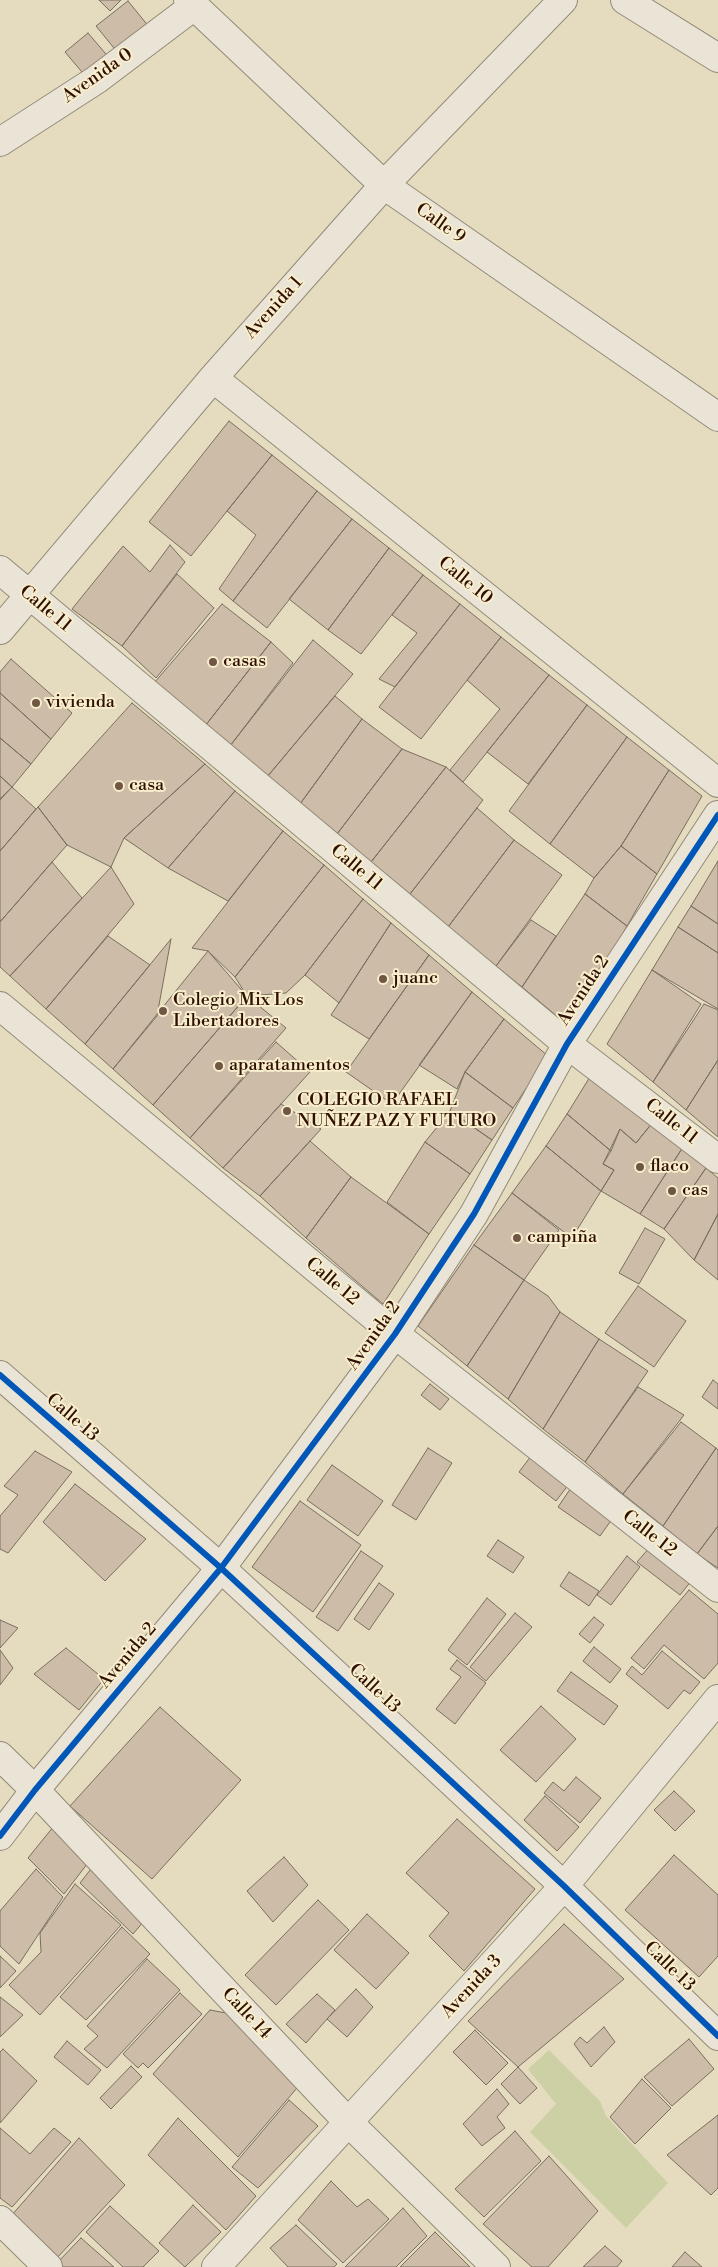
<!DOCTYPE html>
<html>
<head>
<meta charset="utf-8">
<style>
  body { margin:0 }
  canvas { display:block; background:#e5dcc0 }
</style>
</head>
<body>
<canvas width="718" height="2267"></canvas>
<script>
const ctx = document.querySelector('canvas').getContext('2d');
ctx.lineJoin = 'round';
function paint(path, color) { ctx.fillStyle = color; ctx.fill(path, 'evenodd'); }
const toPath = rows => new Path2D(rows.map(r => 'M' + r).join(''));
function strokePath(path, color, width, dash) { ctx.strokeStyle = color; ctx.lineWidth = width; ctx.lineCap = dash ? 'butt' : 'round'; ctx.setLineDash(dash || []); ctx.stroke(path); }
function label(font, color, halo, rows, align = 'center') {
  ctx.font = font + ' "Libre Bodoni",serif'; ctx.lineWidth = 4; ctx.setLineDash([]); ctx.textBaseline = 'middle'; ctx.strokeStyle = halo; ctx.fillStyle = color; for (const [text, x, y, turn = 0] of rows) {
    ctx.save(); ctx.translate(x, y); ctx.rotate((+turn || 0) * Math.PI / 180); ctx.textAlign = isNaN(turn) ? turn : align; if (halo) ctx.strokeText(text, 0, 0); ctx.fillText(text, 0, 0); ctx.restore();
  }
}
paint(toPath([
  [549,2050,600,2101,606,2116,668,2183,626,2228,530,2132,556,2104,528,2069]
]), '#cdcfa4');
const building = toPath([
  [99,0,121,0,110,11,99,0],
  [128,1,150,28,118,53,96,26,128,1],
  [88,33,111,60,87,78,65,52,88,33],
  [229,421,272,455,191,556,149,522,229,421],
  [272,455,317,491,233,601,219,589,256,535,227,511,272,455],
  [317,491,352,519,267,628,233,601,317,491],
  [352,519,389,548,328,630,289,599,352,519],
  [170,545,185,562,122,646,72,609,123,546,150,572,170,545],
  [389,548,423,575,361,654,328,630,389,548],
  [177,574,214,608,156,678,122,646,177,574],
  [423,575,460,604,395,687,379,679,417,633,392,615,423,575],
  [222,604,271,642,205,726,154,683,222,604],
  [460,604,501,637,421,739,379,707,460,604],
  [501,637,549,675,463,782,450,770,500,709,467,680,501,637],
  [313,640,353,674,267,777,230,746,313,640],
  [271,642,293,663,230,746,205,726,271,642],
  [11,659,72,713,51,739,0,693,0,672,11,659],
  [549,675,587,705,528,784,487,752,549,675],
  [0,693,51,739,31,764,0,738,0,693],
  [335,696,362,719,300,804,267,777,335,696],
  [132,703,205,764,124,838,111,867,67,845,38,807,132,703],
  [587,705,627,737,550,844,509,811,587,705],
  [362,719,402,749,337,834,300,804,362,719],
  [627,737,669,770,621,846,594,878,550,844,627,737],
  [0,738,31,764,12,787,0,776,0,738],
  [402,749,446,767,371,862,337,834,402,749],
  [205,764,235,791,168,868,124,838,205,764],
  [446,767,483,800,410,894,371,862,446,767],
  [669,770,702,796,657,874,621,846,669,770],
  [0,776,12,787,0,799,0,776],
  [12,787,36,809,0,851,0,800,12,787],
  [235,791,283,831,228,901,168,868,235,791],
  [38,807,67,845,0,922,0,851,38,807],
  [477,808,514,840,448,927,410,894,477,808],
  [283,831,324,865,235,977,208,951,192,948,283,831],
  [514,840,562,875,496,966,448,927,514,840],
  [621,846,657,874,627,926,585,894,594,878,621,846],
  [718,861,718,924,691,906,718,861],
  [52,862,82,898,10,976,0,967,0,922,52,862],
  [324,865,363,899,305,975,286,993,247,996,235,977,324,865],
  [111,867,134,904,46,1009,10,976,111,867],
  [585,894,627,926,570,1027,522,987,585,894],
  [363,899,391,923,339,1003,305,975,363,899],
  [691,906,718,924,718,953,678,927,691,906],
  [531,920,556,936,522,987,496,966,531,920],
  [391,923,429,955,369,1039,331,1015,391,923],
  [678,927,718,953,718,1009,652,970,678,927],
  [108,936,150,965,85,1044,46,1009,108,936],
  [171,939,157,1016,113,1069,85,1044,171,939],
  [208,951,247,996,153,1105,113,1069,208,951],
  [429,955,472,992,392,1104,346,1072,429,955],
  [652,970,701,1004,653,1082,607,1044,652,970],
  [472,992,504,1019,465,1072,457,1089,419,1065,472,992],
  [247,996,286,1028,190,1138,153,1105,247,996],
  [704,1004,718,1010,718,1060,686,1110,653,1082,704,1004],
  [504,1019,548,1056,513,1108,465,1072,504,1019],
  [276,1042,310,1072,223,1168,190,1138,276,1042],
  [718,1060,718,1137,686,1110,718,1060],
  [465,1072,513,1108,492,1140,450,1111,465,1072],
  [593,1072,653,1122,636,1143,620,1129,611,1151,567,1114,593,1072],
  [281,1104,321,1129,260,1196,223,1168,281,1104],
  [450,1111,492,1140,470,1174,425,1142,450,1111],
  [567,1114,611,1151,603,1164,614,1170,601,1191,546,1146,567,1114],
  [653,1122,683,1147,640,1214,601,1191,614,1170,603,1164,620,1129,636,1143,653,1122],
  [310,1141,351,1177,306,1238,260,1196,310,1141],
  [425,1142,470,1174,429,1234,387,1202,425,1142],
  [546,1146,601,1191,572,1238,512,1193,546,1146],
  [683,1147,706,1168,664,1229,640,1214,683,1147],
  [706,1168,718,1178,718,1214,694,1260,664,1229,706,1168],
  [351,1177,429,1234,383,1304,306,1238,351,1177],
  [512,1193,559,1230,524,1280,474,1245,512,1193],
  [718,1214,718,1280,694,1260,718,1214],
  [645,1228,665,1239,639,1284,619,1273,645,1228],
  [474,1245,524,1280,467,1366,418,1326,474,1245],
  [524,1280,548,1296,560,1312,508,1399,467,1366,524,1280],
  [638,1286,686,1321,654,1367,605,1333,638,1286],
  [560,1312,599,1339,543,1429,508,1399,560,1312],
  [599,1339,648,1371,585,1462,543,1429,599,1339],
  [713,1380,718,1384,718,1409,702,1397,713,1380],
  [430,1384,449,1399,440,1410,421,1395,430,1384],
  [638,1387,684,1415,623,1494,585,1462,638,1387],
  [681,1422,716,1448,663,1526,623,1494,681,1422],
  [428,1448,452,1463,416,1520,392,1505,428,1448],
  [716,1448,718,1450,718,1526,697,1554,663,1526,716,1448],
  [35,1451,72,1472,8,1553,0,1549,0,1516,18,1495,4,1486,35,1451],
  [531,1456,569,1484,556,1501,519,1472,531,1456],
  [332,1465,383,1501,358,1536,307,1500,332,1465],
  [75,1484,146,1539,105,1581,43,1522,75,1484],
  [573,1485,615,1515,600,1536,558,1507,573,1485],
  [300,1501,361,1545,313,1612,252,1567,300,1501],
  [718,1526,718,1568,697,1554,718,1526],
  [498,1540,524,1557,513,1573,487,1556,498,1540],
  [650,1547,692,1580,680,1595,637,1562,650,1547],
  [361,1551,383,1566,338,1631,316,1617,361,1551],
  [627,1556,640,1567,611,1605,597,1595,627,1556],
  [569,1572,599,1591,589,1606,560,1586,569,1572],
  [379,1583,394,1594,369,1630,354,1619,379,1583],
  [689,1590,718,1614,718,1663,704,1679,664,1645,644,1669,631,1658,689,1590],
  [487,1598,506,1614,467,1665,448,1650,487,1598],
  [515,1613,532,1627,486,1681,470,1667,515,1613],
  [594,1617,604,1625,590,1643,579,1634,594,1617],
  [0,1620,18,1628,0,1648,0,1620],
  [594,1647,621,1669,610,1683,583,1661,594,1647],
  [66,1648,104,1679,79,1710,34,1674,66,1648],
  [0,1650,13,1668,0,1685,0,1650],
  [662,1651,700,1682,690,1694,684,1690,668,1709,626,1674,632,1666,642,1675,662,1651],
  [457,1660,486,1683,455,1724,436,1709,461,1677,450,1669,457,1660],
  [571,1672,618,1706,604,1725,557,1691,571,1672],
  [541,1706,576,1739,536,1782,500,1750,541,1706],
  [160,1707,241,1780,152,1879,70,1806,160,1707],
  [576,1777,601,1798,580,1823,544,1793,553,1782,564,1791,576,1777],
  [674,1791,695,1811,675,1831,654,1810,674,1791],
  [545,1796,579,1827,557,1851,524,1820,545,1796],
  [457,1819,535,1889,464,1971,429,1936,449,1913,406,1873,457,1819],
  [58,1821,91,1859,64,1894,28,1858,58,1821],
  [674,1855,718,1895,718,1956,699,1977,625,1910,674,1855],
  [284,1857,308,1885,273,1922,247,1891,284,1857],
  [98,1860,150,1914,133,1934,80,1883,98,1860],
  [36,1869,63,1897,19,1964,0,1946,0,1911,36,1869],
  [75,1884,121,1925,40,2015,9,1985,41,1952,40,1933,75,1884],
  [318,1900,349,1930,276,2005,245,1975,318,1900],
  [367,1914,409,1953,376,1989,334,1950,367,1914],
  [564,1924,624,1979,518,2067,468,2021,564,1924],
  [122,1927,150,1954,86,2020,60,1997,122,1927],
  [0,1956,16,1971,0,1988,0,1956],
  [147,1959,180,1990,107,2068,84,2049,98,2036,87,2026,147,1959],
  [356,1989,373,2007,347,2037,327,2019,356,1989],
  [180,1993,202,2014,148,2068,143,2063,138,2068,123,2054,180,1993],
  [317,1994,335,2010,306,2043,286,2024,317,1994],
  [0,1997,23,2015,0,2037,0,1997],
  [210,2010,237,2015,303,2081,238,2157,153,2074,210,2010],
  [604,2027,615,2042,591,2067,574,2044,580,2037,587,2043,604,2027],
  [475,2030,508,2063,486,2085,453,2052,475,2030],
  [689,2039,714,2069,672,2106,644,2077,689,2039],
  [67,2041,101,2070,88,2085,54,2057,67,2041],
  [3,2049,37,2081,0,2123,0,2052,3,2049],
  [131,2066,142,2077,111,2109,100,2098,131,2066],
  [518,2067,537,2088,520,2104,501,2084,518,2067],
  [642,2079,671,2108,635,2144,610,2117,642,2079],
  [497,2089,509,2104,497,2117,505,2128,482,2146,463,2124,497,2089],
  [289,2100,318,2126,258,2188,232,2167,289,2100],
  [718,2115,718,2188,711,2195,667,2155,718,2115],
  [178,2118,256,2196,226,2230,148,2155,178,2118],
  [0,2128,30,2154,54,2128,71,2142,12,2207,0,2198,0,2128],
  [515,2131,541,2161,484,2217,455,2189,515,2131],
  [79,2138,125,2185,56,2259,11,2216,79,2138],
  [549,2156,598,2211,548,2267,532,2267,483,2224,549,2156],
  [331,2181,357,2207,368,2199,389,2219,343,2263,298,2220,331,2181],
  [193,2205,221,2232,185,2267,159,2243,193,2205],
  [110,2206,159,2251,143,2267,123,2267,86,2232,110,2206],
  [403,2208,427,2236,396,2267,345,2267,403,2208],
  [296,2225,337,2264,334,2267,288,2267,270,2248,296,2225],
  [435,2232,470,2267,400,2267,435,2232],
  [81,2238,114,2267,58,2267,55,2265,81,2238],
  [605,2246,622,2261,617,2267,583,2267,605,2246],
  [685,2252,702,2267,672,2267,685,2252]
]);
paint(building, '#cdbca7');
strokePath(building, '#796f60', 1);
const minor = toPath([
  [188,0,384,185,718,417],
  [625,0,718,58],
  [0,142,96,80,194,6],
  [213,378,718,783],
  [0,570,567,1044,718,1159],
  [0,630,213,378,384,185,563,0],
  [0,1006,395,1334,718,1588],
  [0,1375,221,1568,564,1886,718,2036],
  [0,1756,35,1790,348,2122,496,2267],
  [0,2220,48,2267],
  [216,2267,564,1886,718,1699]
]);
const tertiary = toPath([
  [0,1836,35,1790,221,1568,395,1334,474,1214,567,1044,718,815]
]);
strokePath(minor, '#938a78', 30);
strokePath(tertiary, '#938a78', 30);
strokePath(minor, '#e9e4d6', 28);
strokePath(tertiary, '#e9e4d6', 28);
strokePath(toPath([
  [0,1375,221,1568,564,1886,718,2036],
  [0,1836,35,1790,221,1568,395,1334,474,1214,567,1044,718,815]
]), '#0057b8', 6);
for (const [x, y, r, color] of [
  [213,662,5,"#6f5744"],
  [36,703,5,"#6f5744"],
  [119,786,5,"#6f5744"],
  [383,979,5,"#6f5744"],
  [163,1011,5,"#6f5744"],
  [219,1066,5,"#6f5744"],
  [287,1111,5,"#6f5744"],
  [640,1167,5,"#6f5744"],
  [672,1191,5,"#6f5744"],
  [517,1238,5,"#6f5744"]
]) { const dot = new Path2D(); dot.arc(x, y, r, 0, 2 * Math.PI); ctx.fillStyle = color; ctx.fill(dot); strokePath(dot, '#f8edcc', 2); }
label('18px', '#2f1002', '#f8edcc', [
  ["Avenida 0",98,76,-35],
  ["Calle 9",440,224,35],
  ["Avenida 1",274,308,-48],
  ["Calle 10",465,581,39],
  ["Calle 11",45,609,40],
  ["Calle 11",356,868,40],
  ["Avenida 2",584,991,-57],
  ["Calle 11",671,1122,38],
  ["Calle 12",332,1282,40],
  ["Avenida 2",374,1336,-55],
  ["Calle 13",72,1418,41],
  ["Calle 12",649,1534,38],
  ["Avenida 2",128,1656,-50],
  ["Calle 13",374,1689,43],
  ["Calle 13",669,1967,44],
  ["Avenida 3",472,1987,-47],
  ["Calle 14",246,2014,47]
]);
label('18px', '#2f1002', '#f8edcc', [
  ["casas",223,662],
  ["vivienda",46,703],
  ["casa",129,786],
  ["juanc",393,979],
  ["Colegio Mix Los",173,1001],
  ["Libertadores",173,1022],
  ["aparatamentos",229,1066],
  ["COLEGIO RAFAEL",297,1101],
  ["NUÑEZ PAZ Y FUTURO",297,1122],
  ["flaco",650,1167],
  ["cas",682,1191],
  ["campiña",527,1238]
], 'left');
</script>
</body>
</html>
